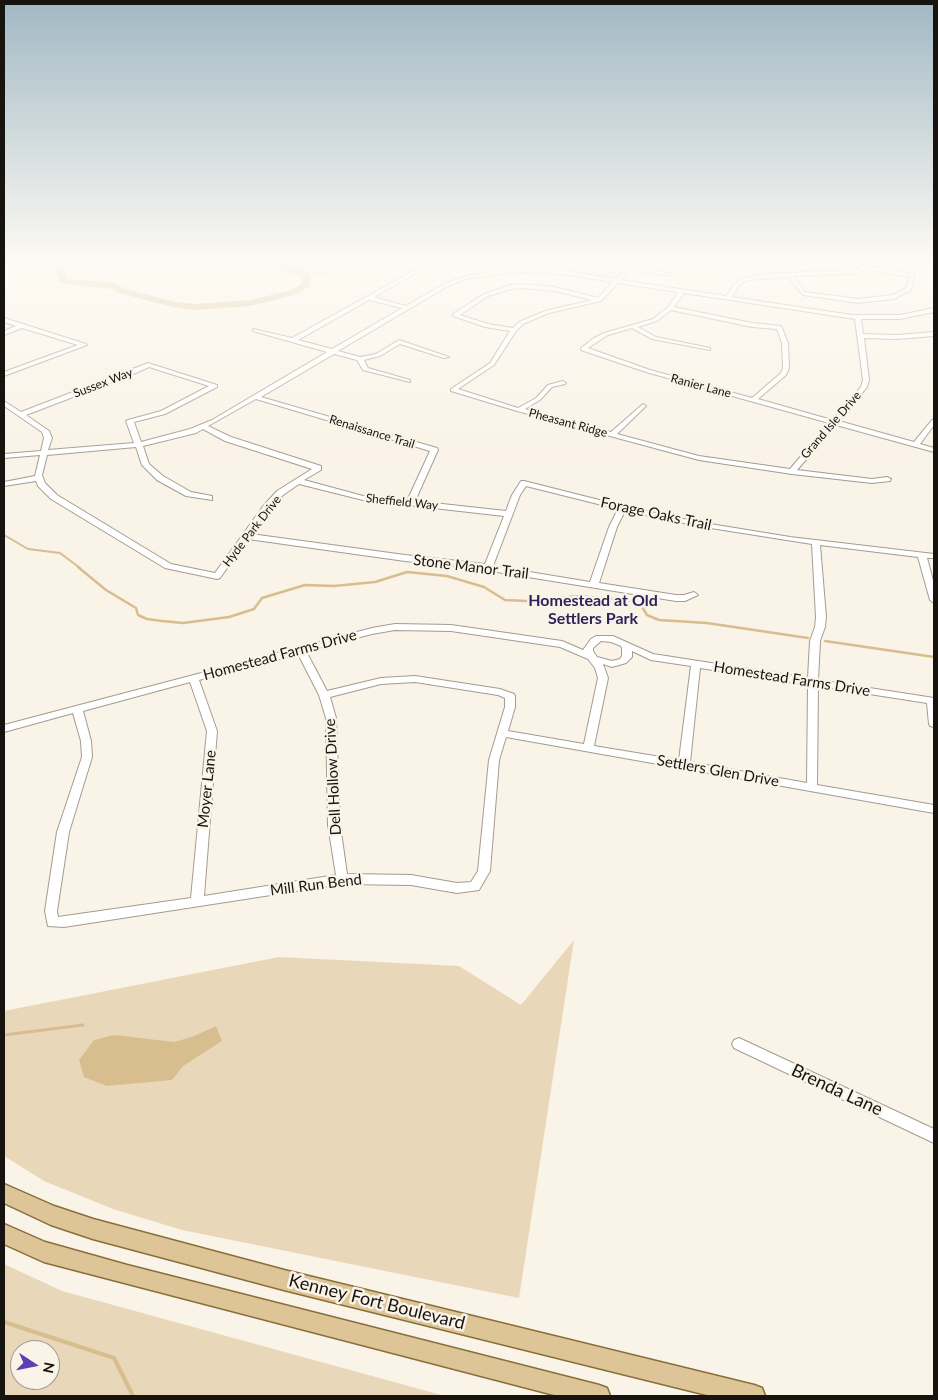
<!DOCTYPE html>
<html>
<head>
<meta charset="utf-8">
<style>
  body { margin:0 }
  #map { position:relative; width:938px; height:1400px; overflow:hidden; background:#faf3e7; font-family:Lato,sans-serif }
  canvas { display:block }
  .frame { position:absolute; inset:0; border:5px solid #171410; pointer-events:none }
  .north { position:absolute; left:10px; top:1340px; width:50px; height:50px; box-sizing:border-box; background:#faf3e7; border:1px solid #9f9a91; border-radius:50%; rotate:101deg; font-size:14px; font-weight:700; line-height:20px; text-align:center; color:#171410 }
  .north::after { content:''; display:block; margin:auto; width:18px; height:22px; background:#5f3db5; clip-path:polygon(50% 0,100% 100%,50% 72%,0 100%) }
</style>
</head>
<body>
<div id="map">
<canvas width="938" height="1400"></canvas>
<div class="frame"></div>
<div class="north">N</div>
</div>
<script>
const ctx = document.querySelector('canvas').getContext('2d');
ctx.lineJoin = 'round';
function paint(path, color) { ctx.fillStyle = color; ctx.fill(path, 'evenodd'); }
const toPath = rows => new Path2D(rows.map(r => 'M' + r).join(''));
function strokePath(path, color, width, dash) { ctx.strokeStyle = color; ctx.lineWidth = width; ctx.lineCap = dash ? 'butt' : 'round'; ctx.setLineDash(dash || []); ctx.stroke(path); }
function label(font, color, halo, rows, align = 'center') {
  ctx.font = font + ' Lato,sans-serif'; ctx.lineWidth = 5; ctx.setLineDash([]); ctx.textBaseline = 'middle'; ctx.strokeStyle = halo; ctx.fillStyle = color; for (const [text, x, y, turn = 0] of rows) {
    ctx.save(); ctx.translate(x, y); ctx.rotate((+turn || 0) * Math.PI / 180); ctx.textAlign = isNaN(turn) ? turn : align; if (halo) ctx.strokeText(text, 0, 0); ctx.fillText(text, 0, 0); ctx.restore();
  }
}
paint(toPath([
  [471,263,628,263,616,277,612,278,541,268,486,271,481,266]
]), '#f2e7d4');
paint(toPath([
  [256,263,388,263,313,277,288,275],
  [574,940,519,1298,182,1230,113,1209,44,1181,4,1156,4,1011,279,957,459,966,521,1005],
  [4,1264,62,1291,445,1396,4,1396],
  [20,1350,50,1350,50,1380,20,1380]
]), '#e9d7ba');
paint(toPath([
  [216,1026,222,1041,183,1066,172,1080,107,1086,84,1077,79,1060,94,1040,114,1035,174,1042,192,1037]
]), '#d8bd8e');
strokePath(toPath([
  [4,535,28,549,60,553,80,568]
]), '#d8bd8e', 2);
strokePath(toPath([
  [78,567,106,590,136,608,138,615,147,619,162,621,183,623,229,617,254,609,262,598,305,585,334,586,375,582,407,572,447,576,484,587,505,600,527,601,579,596,633,601,641,605,647,615,659,620,707,623,808,638],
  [825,641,934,657]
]), '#d8bd8e', 2.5);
strokePath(toPath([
  [4,1035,83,1025]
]), '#d8bd8e', 3);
strokePath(toPath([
  [4,1322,114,1358,133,1396]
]), '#d8bd8e', 4);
paint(toPath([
  [46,263,56,263,65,271,67,279,70,279,115,283,125,289,175,302,195,304,250,300,288,291,302,284,301,276,262,263,276,263,307,272,311,279,309,287,294,295,250,306,195,310,172,307,119,293,113,289,65,284,60,282,58,274,46,263]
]), '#d8bd8e');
const minor = toPath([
  [132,263,140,263,149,268,144,269,132,263],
  [631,263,637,263,633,267,673,274,670,276,631,270,621,280,726,296,735,283,744,278,764,274,851,270,858,269,865,263,871,263,868,266,915,275,911,290,894,299,858,303,803,295,788,277,748,280,739,285,732,297,852,315,900,315,934,308,934,312,900,319,861,319,863,334,897,335,934,332,934,336,897,339,864,338,869,380,867,387,839,421,914,442,932,420,934,419,934,425,920,444,934,448,934,452,836,425,797,470,872,479,887,477,891,479,890,481,872,483,792,474,699,460,517,411,451,391,451,389,490,363,510,331,485,327,453,316,453,314,484,294,510,285,524,284,555,287,598,298,613,282,559,274,522,272,491,275,466,279,448,286,338,351,360,357,376,354,399,340,449,357,444,358,400,344,380,356,364,360,368,368,410,380,410,382,363,370,357,360,334,354,261,397,437,448,438,450,415,501,506,511,512,495,521,481,524,481,623,506,698,522,790,537,934,554,934,558,927,558,934,584,934,603,930,600,918,557,820,545,826,617,825,627,820,641,818,680,934,698,934,727,930,726,929,724,927,703,818,686,817,785,934,805,934,813,506,737,499,760,490,871,479,890,457,893,411,885,342,884,64,927,48,926,45,911,57,832,82,757,81,741,73,713,4,732,4,725,372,628,395,624,451,625,562,641,583,650,591,639,596,636,613,636,653,654,808,678,810,641,815,627,816,617,812,544,698,526,625,511,617,527,599,583,676,595,684,595,694,592,698,595,685,601,676,601,460,566,405,561,248,539,220,578,217,579,165,568,51,499,38,486,36,481,4,486,4,482,35,476,40,455,4,458,4,454,41,451,44,438,42,432,4,406,4,401,21,412,148,363,217,385,217,387,165,414,134,422,141,442,190,429,212,420,327,352,253,331,253,329,292,338,413,271,415,272,415,274,374,297,406,306,444,284,463,277,491,271,522,268,559,270,616,279,631,263],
  [865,269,910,277,906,288,893,295,858,299,805,292,794,276,851,274,862,271,865,269],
  [618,283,678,292,668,307,653,319,604,333,594,338,581,348,581,350,646,372,829,423,790,469,699,456,617,434,645,407,646,406,643,404,611,432,525,409,540,400,552,387,565,384,566,383,563,381,548,385,536,398,518,408,458,389,494,365,516,331,523,324,549,313,601,301,618,283],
  [524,288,555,291,592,300,545,311,519,322,513,328,488,324,460,315,488,296,511,289,524,288],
  [684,293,855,319,863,380,861,387,832,420,758,399,786,375,789,368,788,343,781,326,752,323,674,307,684,293],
  [369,300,402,308,332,349,298,340,369,300],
  [671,310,752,327,777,329,782,343,783,368,781,373,752,398,650,370,588,348,608,335,632,328,652,339,710,350,710,348,656,337,638,327,657,321,671,310],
  [149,367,209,386,161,411,128,420,126,421,134,443,48,450,52,438,49,431,26,415,136,373,149,367],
  [256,399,430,451,407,501,363,496,304,480,321,470,321,466,231,437,208,426,256,399],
  [203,429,225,441,312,469,277,491,264,505,215,573,171,564,57,495,45,483,42,475,47,455,136,447,142,465,157,480,186,496,212,500,212,496,191,492,163,476,149,464,143,446,196,433,203,429],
  [299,484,363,500,504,516,485,564,405,555,251,534,270,509,283,495,299,484],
  [526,486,618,509,609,527,590,582,493,566,520,495,526,486],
  [395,630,451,631,560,647,588,659,595,668,598,678,584,744,508,731,515,707,515,696,514,694,500,689,415,676,381,678,327,691,306,651,372,634,395,630],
  [601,641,611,642,621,646,622,648,622,656,620,659,612,661,597,657,593,651,593,648,601,641],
  [632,651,651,660,691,666,679,760,594,746,608,678,603,664,612,667,626,663,632,657,632,651],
  [298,654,319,695,326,718,328,825,336,875,204,896,217,731,199,680,298,654],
  [700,668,808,685,807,783,690,762,700,668],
  [190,682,207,731,191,898,58,917,57,911,69,832,92,757,91,741,83,711,190,682],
  [415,682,498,695,505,698,505,707,489,760,478,871,471,882,457,883,411,875,347,874,340,825,336,718,330,697,381,684,415,682],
  [4,318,86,344,87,345,4,376,4,372,78,345,22,328,4,335,4,331,16,326,4,322,4,318],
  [739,1038,934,1129,934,1143,734,1048,732,1044,734,1040,739,1038]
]);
const major = toPath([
  [4,1184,54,1206,93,1219,284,1270,754,1385,762,1388,765,1396,711,1396,284,1290,93,1239,51,1225,4,1203,4,1184],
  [4,1224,45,1242,127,1265,599,1385,607,1388,610,1396,558,1396,44,1262,4,1244,4,1224]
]);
strokePath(minor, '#a39c91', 2);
strokePath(major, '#896e3c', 3);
paint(minor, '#fff');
paint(major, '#ddc598');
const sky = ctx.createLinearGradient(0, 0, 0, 459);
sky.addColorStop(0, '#a1b8c4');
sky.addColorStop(0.57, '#fdfaf4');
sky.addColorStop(1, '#fdfaf400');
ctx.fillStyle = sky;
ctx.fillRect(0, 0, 938, 459);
label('12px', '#171410', '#faf3e7', [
  ["Sussex Way",103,383,-21],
  ["Ranier Lane",701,386,15],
  ["Pheasant Ridge",568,423,15],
  ["Grand Isle Drive",831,425,-49],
  ["Renaissance Trail",372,432,17],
  ["Sheffield Way",402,502,6],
  ["Hyde Park Drive",252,531,-52]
]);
label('15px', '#171410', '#faf3e7', [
  ["Forage Oaks Trail",656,514,12],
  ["Stone Manor Trail",471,567,7],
  ["Homestead Farms Drive",280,655,-15],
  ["Homestead Farms Drive",792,679,9],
  ["Settlers Glen Drive",718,771,10],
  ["Dell Hollow Drive",333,777,-93],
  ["Moyer Lane",207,789,-84],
  ["Mill Run Bend",316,885,-7]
]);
label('bold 16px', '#30225c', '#faf3e7', [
  ["Homestead at Old",593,601],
  ["Settlers Park",593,619]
]);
label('18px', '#171410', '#faf3e7', [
  ["Brenda Lane",837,1090,25],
  ["Kenney Fort Boulevard",377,1302,14]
]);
</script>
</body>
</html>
